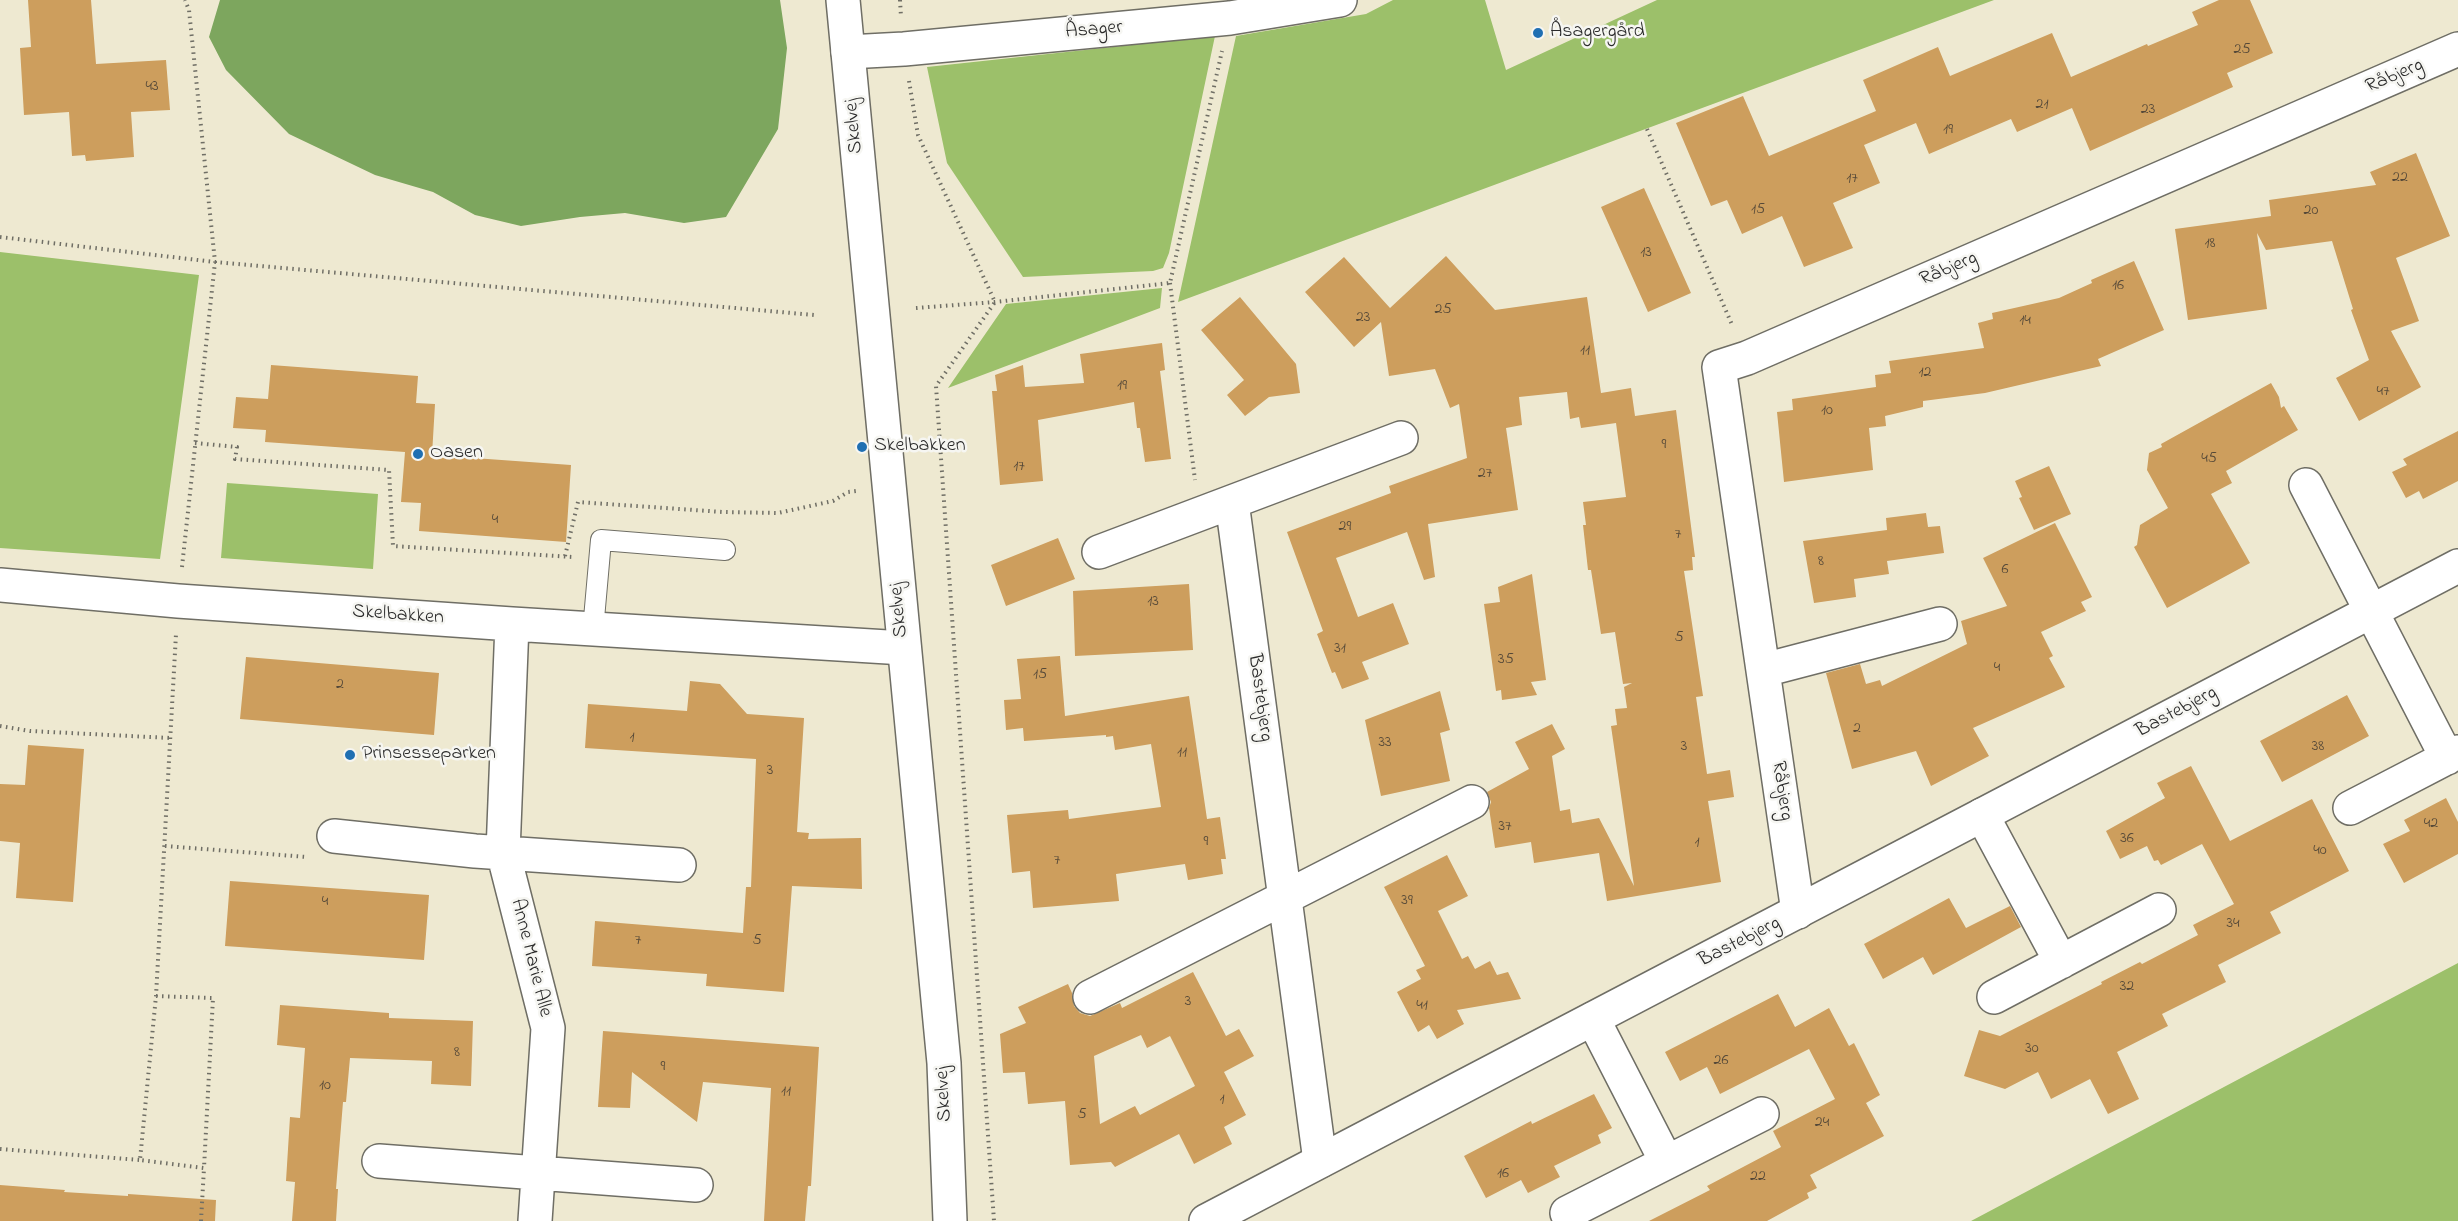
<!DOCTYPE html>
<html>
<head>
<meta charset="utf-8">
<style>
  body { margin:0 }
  canvas { display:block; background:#eee9d1 }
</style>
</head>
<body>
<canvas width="2458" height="1221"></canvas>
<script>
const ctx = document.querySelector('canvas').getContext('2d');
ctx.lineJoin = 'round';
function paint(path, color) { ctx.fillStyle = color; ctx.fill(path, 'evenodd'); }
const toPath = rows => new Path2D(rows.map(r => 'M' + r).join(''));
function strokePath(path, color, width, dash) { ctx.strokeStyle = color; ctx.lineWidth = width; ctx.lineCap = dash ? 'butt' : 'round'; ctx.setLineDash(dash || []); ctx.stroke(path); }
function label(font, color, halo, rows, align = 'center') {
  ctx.font = font + ' "Indie Flower",sans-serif'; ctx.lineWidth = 5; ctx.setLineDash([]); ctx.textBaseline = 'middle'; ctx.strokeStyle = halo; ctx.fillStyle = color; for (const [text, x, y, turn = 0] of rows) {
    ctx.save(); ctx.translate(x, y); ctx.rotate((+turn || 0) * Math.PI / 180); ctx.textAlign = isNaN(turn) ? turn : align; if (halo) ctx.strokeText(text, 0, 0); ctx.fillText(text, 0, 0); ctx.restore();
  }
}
paint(toPath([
  [1393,0,1485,0,1506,70,1657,0,1994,0,1178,302,1236,36,1366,14],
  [1215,36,1169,253,1163,268,1153,271,1023,277,947,163,927,67],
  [0,252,199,275,160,559,0,548],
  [1162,288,1160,308,948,388,1006,304],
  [227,483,378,494,373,569,221,558],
  [2458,963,2458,1221,1971,1221]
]), '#9cc06a');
paint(toPath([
  [220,0,780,0,787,48,778,129,726,217,684,223,625,213,580,217,521,226,475,215,433,192,375,175,289,134,226,70,209,37]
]), '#7da65e');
paint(toPath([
  [28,0,91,0,96,64,166,60,170,110,131,112,134,157,86,161,85,155,72,156,69,112,24,115,20,48,31,47],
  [2219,0,2250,0,2273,53,2227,73,2233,87,2090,151,2072,108,2017,132,2011,119,1929,154,1916,123,1864,145,1880,183,1833,203,1853,248,1804,267,1782,216,1742,234,1727,200,1711,206,1676,123,1743,96,1769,156,1876,111,1863,80,1938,47,1950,76,2052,33,2071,77,2147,44,2148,46,2198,25,2192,12],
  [2416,153,2450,236,2396,258,2419,321,2391,331,2421,387,2359,421,2336,378,2369,360,2351,310,2353,309,2332,241,2266,250,2257,233,2267,309,2188,320,2175,229,2271,216,2269,200,2376,185,2370,172],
  [1644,188,1691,293,1648,312,1601,207],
  [1446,256,1495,310,1587,297,1601,393,1631,388,1635,416,1676,410,1695,557,1692,557,1693,570,1684,571,1703,696,1696,697,1707,774,1730,770,1734,797,1708,801,1721,882,1607,901,1599,853,1534,863,1531,842,1495,848,1489,808,1491,802,1487,792,1529,769,1515,742,1552,724,1565,749,1552,756,1560,811,1570,809,1572,823,1599,818,1634,886,1611,726,1617,725,1615,709,1627,708,1624,687,1632,683,1623,684,1615,632,1601,634,1591,570,1588,570,1583,525,1586,525,1583,502,1626,497,1616,423,1581,428,1579,417,1570,419,1567,392,1519,397,1522,425,1506,428,1518,510,1428,524,1435,577,1424,580,1407,532,1336,558,1358,617,1393,603,1409,644,1362,662,1369,679,1342,689,1335,672,1332,673,1317,634,1323,631,1287,532,1391,493,1389,486,1467,458,1459,404,1450,408,1435,369,1389,376,1381,322,1354,347,1305,292,1344,257,1390,308],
  [2134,261,2164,330,2098,359,2101,366,1985,393,1923,401,1923,407,1885,416,1886,426,1869,428,1873,470,1784,482,1777,412,1793,410,1792,399,1876,387,1875,375,1891,373,1889,361,1984,348,1978,323,1993,319,1992,313,2059,298,2092,283,2091,280],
  [1240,297,1296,364,1300,393,1269,397,1245,416,1227,395,1244,380,1201,330],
  [1162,343,1165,370,1160,371,1171,459,1145,462,1140,428,1137,428,1134,402,1038,420,1043,481,1000,485,992,391,997,391,995,375,1023,365,1025,387,1084,383,1080,354],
  [271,365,418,376,416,403,435,404,432,455,571,465,566,542,419,531,421,503,401,502,405,452,265,442,266,430,233,428,236,397,268,399],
  [2271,383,2279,397,2281,408,2284,406,2298,430,2226,471,2232,483,2211,494,2250,563,2167,608,2134,547,2137,545,2140,525,2168,508,2147,470,2149,453,2162,447,2161,444],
  [2458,431,2458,481,2423,499,2419,491,2406,498,2392,472,2407,465,2403,459],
  [2049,466,2071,514,2034,530,2019,498,2022,497,2015,481],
  [1926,513,1928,527,1940,526,1944,553,1887,561,1889,574,1854,579,1856,597,1814,603,1803,541,1887,530,1886,518],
  [2055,523,2092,597,2081,602,2086,611,2041,632,2053,656,2049,658,2065,687,1973,728,1989,756,1931,786,1916,751,1852,769,1826,673,1860,664,1866,684,1880,680,1882,686,1967,644,1961,621,2007,606,1983,558],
  [1058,538,1075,579,1006,606,991,565],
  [1532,574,1546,680,1531,682,1537,695,1502,700,1501,690,1496,691,1484,604,1500,602,1498,587],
  [1189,584,1193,650,1075,656,1073,591],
  [1060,656,1065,716,1189,696,1207,819,1220,817,1226,859,1221,859,1223,874,1188,880,1185,864,1116,874,1119,901,1033,908,1030,871,1012,873,1007,815,1068,810,1069,819,1161,807,1151,744,1115,750,1113,736,1106,737,1106,735,1024,741,1023,728,1006,730,1004,700,1021,699,1017,659],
  [246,657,439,673,434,735,240,719],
  [690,681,720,684,747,714,804,718,797,832,809,833,808,839,861,838,862,889,792,886,784,992,706,986,707,974,592,966,595,921,743,933,746,887,751,887,756,759,585,748,588,704,687,711],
  [1440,691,1450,730,1440,733,1450,781,1381,796,1365,720],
  [2347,695,2369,736,2282,782,2260,741],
  [28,745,84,749,73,902,16,898,20,843,0,841,0,784,25,785],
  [2191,766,2230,841,2312,799,2349,871,2270,912,2281,933,2218,965,2226,982,2162,1014,2168,1026,2117,1052,2139,1099,2108,1114,2090,1079,2051,1099,2038,1072,2005,1089,1964,1076,1979,1030,2000,1036,2102,984,2101,982,2140,962,2142,964,2198,935,2193,925,2234,904,2202,844,2161,865,2158,860,2154,861,2147,846,2120,859,2106,831,2165,798,2157,783],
  [2446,798,2458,822,2458,854,2404,883,2383,844,2410,831,2404,820],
  [1447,855,1468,896,1438,911,1462,959,1468,956,1475,969,1490,961,1497,975,1508,972,1521,999,1457,1010,1464,1024,1437,1039,1429,1025,1418,1032,1397,992,1421,979,1416,970,1425,966,1384,887],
  [230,881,429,895,424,960,225,946],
  [1949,898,1966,928,2010,906,2021,927,1933,975,1923,957,1883,979,1864,944],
  [1193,972,1226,1036,1239,1029,1254,1056,1224,1072,1246,1115,1224,1127,1232,1144,1194,1164,1179,1134,1115,1167,1111,1162,1070,1165,1065,1101,1028,1104,1025,1072,1003,1073,1000,1034,1026,1023,1018,1007,1068,984,1072,993,1074,1006,1080,1013,1090,1016,1120,1003,1122,1008],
  [1141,1035,1147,1048,1170,1036,1195,1086,1140,1115,1135,1106,1100,1124,1094,1056],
  [1778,994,1795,1027,1829,1008,1849,1046,1854,1043,1880,1095,1866,1103,1884,1136,1810,1175,1817,1188,1807,1193,1809,1198,1767,1221,1649,1221,1710,1190,1707,1186,1781,1147,1773,1131,1835,1099,1809,1049,1720,1094,1707,1067,1680,1081,1665,1052],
  [280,1005,389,1013,389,1018,473,1021,471,1086,431,1084,432,1061,350,1058,346,1102,343,1102,336,1189,338,1189,336,1221,292,1221,295,1182,286,1181,290,1117,300,1118,305,1048,277,1045],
  [603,1031,819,1047,811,1186,808,1186,805,1221,764,1221,771,1088,703,1082,697,1122,632,1072,630,1108,598,1107],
  [1594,1094,1612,1128,1598,1135,1601,1143,1554,1166,1560,1177,1528,1193,1521,1180,1486,1198,1464,1156,1531,1121,1532,1124],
  [0,1185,65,1190,64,1192,128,1196,128,1194,216,1200,215,1221,0,1221]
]), '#cd9e5d');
const lane = toPath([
  [593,630,601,540,725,550]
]);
const street = toPath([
  [848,52,904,49,1230,18,1340,0],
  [2306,485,2447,758],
  [1232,502,1320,1161],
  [1099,552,1401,438],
  [0,585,178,601,512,624,904,648],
  [512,624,503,852,548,1028,535,1221],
  [1764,670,1940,624],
  [2350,808,2458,752],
  [1982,815,2061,962],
  [334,836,475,851,679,865],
  [1798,912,1719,367,1747,358,2458,49],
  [1090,997,1472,802],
  [1994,997,2159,910],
  [1593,1019,1666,1161],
  [379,1161,696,1185],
  [1567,1213,1762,1114]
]);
const secondary = toPath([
  [843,0,944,1063,950,1221],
  [1206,1221,2458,566]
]);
strokePath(lane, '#6f6e65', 22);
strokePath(street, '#6f6e65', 36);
strokePath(secondary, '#6f6e65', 36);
strokePath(toPath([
  [900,0,901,17],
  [909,81,918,135,995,302,936,386,994,1221],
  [1647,129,1733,327],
  [0,237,215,262,814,315],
  [1170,283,1195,480],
  [916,308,995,302,1170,283,1222,51],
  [195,443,237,447,235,459,389,470,393,546,573,557],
  [565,556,578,502,723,512,778,513,833,501,848,492,856,491],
  [182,567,215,262,189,10,185,0],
  [0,726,30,731,170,738],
  [165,846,307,857],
  [156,996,213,998,204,1168,140,1160,156,996,176,634],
  [0,1149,140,1160],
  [201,1221,204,1168]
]), '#6f6e65', 4, [1.5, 4.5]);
strokePath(lane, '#fff', 20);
strokePath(street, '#fff', 33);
strokePath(secondary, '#fff', 33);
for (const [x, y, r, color] of [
  [1538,33,6,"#1f6fb2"],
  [862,447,6,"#1f6fb2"],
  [418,454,6,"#1f6fb2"],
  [350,755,6,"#1f6fb2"]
]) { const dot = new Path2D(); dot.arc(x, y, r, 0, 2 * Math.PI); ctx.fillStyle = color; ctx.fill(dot); strokePath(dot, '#f6f6f2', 2); }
label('16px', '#544838', null, [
  ["25",2242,50],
  ["43",152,87],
  ["21",2042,105],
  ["23",2148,110],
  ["19",1948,130],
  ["22",2400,178],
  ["17",1852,179],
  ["15",1758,210],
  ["20",2311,211],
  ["18",2210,244],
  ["13",1646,253],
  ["16",2118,286],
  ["25",1443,310],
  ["23",1363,318],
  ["14",2025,321],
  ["11",1585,351],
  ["12",1925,373],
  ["19",1122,386],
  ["47",2383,392],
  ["10",1827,411],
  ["9",1664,445],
  ["45",2209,459],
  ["17",1019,467],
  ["27",1485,474],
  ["4",495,520],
  ["29",1345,527],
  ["7",1678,535],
  ["8",1821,562],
  ["6",2005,570],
  ["13",1153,602],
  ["5",1679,638],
  ["31",1340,649],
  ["35",1506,660],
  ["4",1997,668],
  ["15",1040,675],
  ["2",340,685],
  ["2",1857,729],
  ["1",632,738],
  ["33",1385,743],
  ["3",1684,747],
  ["38",2318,747],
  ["11",1182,753],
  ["3",770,771],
  ["42",2431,824],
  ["37",1505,827],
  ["36",2127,839],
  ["9",1206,842],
  ["1",1697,843],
  ["40",2320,851],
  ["7",1057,861],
  ["39",1407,901],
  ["4",325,902],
  ["34",2233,924],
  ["7",638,941],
  ["5",757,941],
  ["32",2127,987],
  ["3",1188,1002],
  ["41",1422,1006],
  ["30",2032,1049],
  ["8",457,1053],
  ["26",1721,1061],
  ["9",663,1067],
  ["10",325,1086],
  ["11",786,1092],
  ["1",1222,1100],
  ["5",1082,1115],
  ["24",1822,1123],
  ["16",1503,1174],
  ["22",1758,1177]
]);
label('20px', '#2b2b2b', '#f6f6f2', [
  ["Åsager",1094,31,-5],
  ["Råbjerg",2395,77,-23],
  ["Skelvej",855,126,-95],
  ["Råbjerg",1949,270,-23],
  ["Skelvej",900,610,-95],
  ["Skelbakken",398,616,4],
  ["Bastebjerg",1259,698,82],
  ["Bastebjerg",2177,713,-28],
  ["Råbjerg",1781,791,82],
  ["Bastebjerg",1740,943,-27],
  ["Anne Marie Alle",530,958,76],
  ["Skelvej",945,1094,-93]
]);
label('20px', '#2b2b2b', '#f6f6f2', [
  ["Åsagergård",1550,33],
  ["Skelbakken",874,447],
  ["Oasen",430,454],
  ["Prinsesseparken",362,755]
], 'left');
</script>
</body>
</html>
